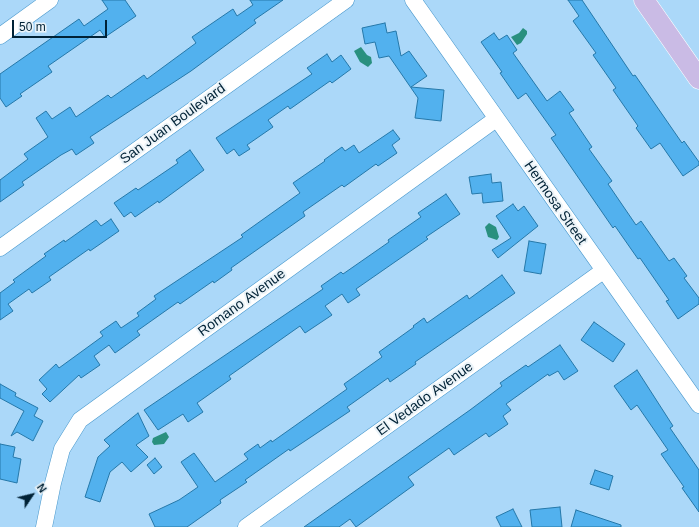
<!DOCTYPE html>
<html>
<head>
<meta charset="utf-8">
<style>
  body { margin:0 }
  #map { position:relative; width:699px; height:527px; overflow:hidden; background:#abd8f9; font-family:Helvetica,sans-serif }
  canvas { display:block }
  .north { position:absolute; left:12px; top:475px; width:40px; height:40px; -webkit-text-stroke:3px #ecf4f9; paint-order:stroke; rotate:55deg; font-size:11px; font-weight:700; line-height:16px; text-align:center; color:#002236 }
  .north::after { content:''; display:block; margin:auto; width:14px; height:18px; background:#002236; clip-path:polygon(50% 0,100% 100%,50% 72%,0 100%) }
  .scale { position:absolute; left:12px; top:20px; width:95px; height:18px; box-sizing:border-box; border:2px solid #002236; border-top:0; padding-left:5px; font-size:12px; line-height:14px; white-space:nowrap; color:#002236; -webkit-text-stroke:3px #ecf4f9; paint-order:stroke }
</style>
</head>
<body>
<div id="map">
<canvas width="699" height="527"></canvas>
<div class="north">N</div>
<div class="scale">50 m</div>
</div>
<script>
const ctx = document.querySelector('canvas').getContext('2d');
ctx.lineJoin = 'round';
function paint(path, color) { ctx.fillStyle = color; ctx.fill(path, 'evenodd'); }
const toPath = rows => new Path2D(rows.map(r => 'M' + r).join(''));
function strokePath(path, color, width, dash) { ctx.strokeStyle = color; ctx.lineWidth = width; ctx.lineCap = dash ? 'butt' : 'round'; ctx.setLineDash(dash || []); ctx.stroke(path); }
function label(font, color, halo, rows, align = 'center') {
  ctx.font = font + ' Helvetica,sans-serif'; ctx.lineWidth = 4; ctx.setLineDash([]); ctx.textBaseline = 'middle'; ctx.strokeStyle = halo; ctx.fillStyle = color; for (const [text, x, y, turn = 0] of rows) {
    ctx.save(); ctx.translate(x, y); ctx.rotate((+turn || 0) * Math.PI / 180); ctx.textAlign = isNaN(turn) ? turn : align; if (halo) ctx.strokeText(text, 0, 0); ctx.fillText(text, 0, 0); ctx.restore();
  }
}
paint(toPath([
  [523,28,527,31,527,34,521,43,517,45,511,37,519,33],
  [361,47,367,55,371,57,372,63,368,67,360,62,354,51],
  [489,223,496,227,499,237,497,240,488,237,485,227],
  [166,432,169,437,164,444,154,445,152,442,153,438]
]), '#29907f');
const building = toPath([
  [102,0,125,0,136,16,105,37,100,30,48,66,52,72,20,94,22,96,6,107,0,98,0,74,79,19,84,26,108,9,102,0],
  [250,0,283,0,254,20,256,23,191,71,90,137,94,143,76,155,72,149,61,155,22,182,24,185,0,202,0,180,28,159,24,154,48,137,36,118,46,111,52,119,70,107,76,117,108,95,111,98,144,75,147,79,196,43,192,37,233,9,237,16,253,5,250,0],
  [568,0,582,0,633,76,635,75,682,143,684,141,699,162,699,165,683,176,660,143,651,149,636,128,638,126,613,90,616,88,593,55,596,53,573,21,579,16,568,0],
  [385,23,387,33,396,31,401,56,409,51,427,76,411,87,444,90,441,121,415,118,418,98,389,56,379,58,375,42,365,44,362,28,385,23],
  [494,33,499,40,507,35,517,50,513,53,547,101,560,91,574,110,569,113,592,147,589,149,612,181,608,184,636,225,641,221,669,261,674,258,687,276,684,278,699,298,699,304,678,319,666,301,669,300,640,258,638,259,615,226,613,228,551,138,556,135,526,93,518,99,500,73,502,72,481,42,494,33],
  [327,54,332,62,341,55,351,69,332,83,330,81,290,109,288,106,268,120,273,127,247,145,250,149,239,156,234,149,227,154,216,138,312,74,307,68,327,54],
  [393,130,400,139,392,145,397,153,378,166,376,164,344,187,342,185,303,212,305,216,231,268,232,270,214,283,213,281,180,304,178,302,137,331,140,335,115,353,109,345,94,356,100,365,81,378,79,375,50,402,42,394,47,389,39,380,56,364,59,368,103,336,100,332,116,321,121,328,139,316,137,313,156,299,154,296,243,237,241,235,300,193,293,183,325,161,324,160,342,147,345,151,354,145,359,153,393,130],
  [190,150,204,170,159,203,158,201,135,217,131,212,124,217,114,203,136,188,138,190,178,163,176,160,190,150],
  [491,174,492,183,501,182,503,201,483,203,482,193,472,194,469,177,491,174],
  [446,194,460,214,426,237,428,239,356,289,360,295,348,303,342,294,325,306,332,315,305,333,300,326,229,376,231,379,197,403,203,412,188,422,183,414,158,430,144,410,323,289,321,286,341,272,343,274,389,242,388,240,421,217,418,213,446,194],
  [513,204,518,211,524,206,538,226,498,258,492,250,511,238,496,216,513,204],
  [111,219,119,231,90,251,89,249,49,277,51,280,32,293,29,289,8,304,13,311,0,320,0,293,15,282,13,280,46,256,44,254,64,240,65,242,96,220,101,226,111,219],
  [529,241,546,244,541,274,524,271,529,241],
  [502,275,515,293,415,362,416,364,390,382,388,378,347,407,350,411,290,451,289,449,245,480,247,482,220,500,221,503,187,527,155,527,149,514,179,500,198,487,181,462,194,453,215,482,248,459,244,454,258,444,260,448,271,440,272,442,347,389,344,384,382,357,379,352,414,327,413,326,424,318,427,323,467,295,469,299,502,275],
  [594,322,625,344,613,362,581,340,594,322],
  [560,345,578,371,564,380,558,371,549,376,548,374,506,404,511,410,503,416,508,424,489,437,486,433,454,455,449,448,408,477,414,485,356,527,350,519,339,527,304,527,470,410,502,386,500,383,526,365,528,367,560,345],
  [637,370,673,426,670,428,699,470,699,512,682,488,684,487,661,454,668,450,637,405,631,410,614,386,637,370],
  [0,384,16,393,15,396,38,408,34,416,43,421,33,441,17,432,11,436,24,411,0,398,0,384],
  [138,413,149,436,136,445,148,457,131,472,122,462,110,472,100,502,85,497,98,457,110,446,104,440,138,413],
  [0,444,15,447,13,457,21,459,17,483,0,479,0,444],
  [155,458,162,467,154,474,147,465,155,458],
  [595,470,613,476,609,490,590,484,595,470],
  [560,507,562,527,532,527,530,510,560,507],
  [513,509,522,527,501,527,496,517,513,509],
  [576,510,621,525,621,527,571,527,576,510]
]);
paint(building, '#52b1ee');
strokePath(building, '#2578a9', 1);
const minor = toPath([
  [413,0,699,405],
  [0,36,50,0],
  [0,248,346,0],
  [44,527,53,483,62,449,80,420,496,119],
  [246,527,603,271]
]);
const major = toPath([
  [644,0,699,79]
]);
strokePath(minor, '#4998cc', 17);
strokePath(major, '#fff', 21);
strokePath(minor, '#fff', 16);
strokePath(major, '#cabbe5', 20);
label('14px', '#002236', '#ecf4f9', [
  ["San Juan Boulevard",173,124,-36],
  ["Hermosa Street",555,203,55],
  ["Romano Avenue",242,303,-36],
  ["El Vedado Avenue",425,399,-36]
]);
</script>
</body>
</html>
